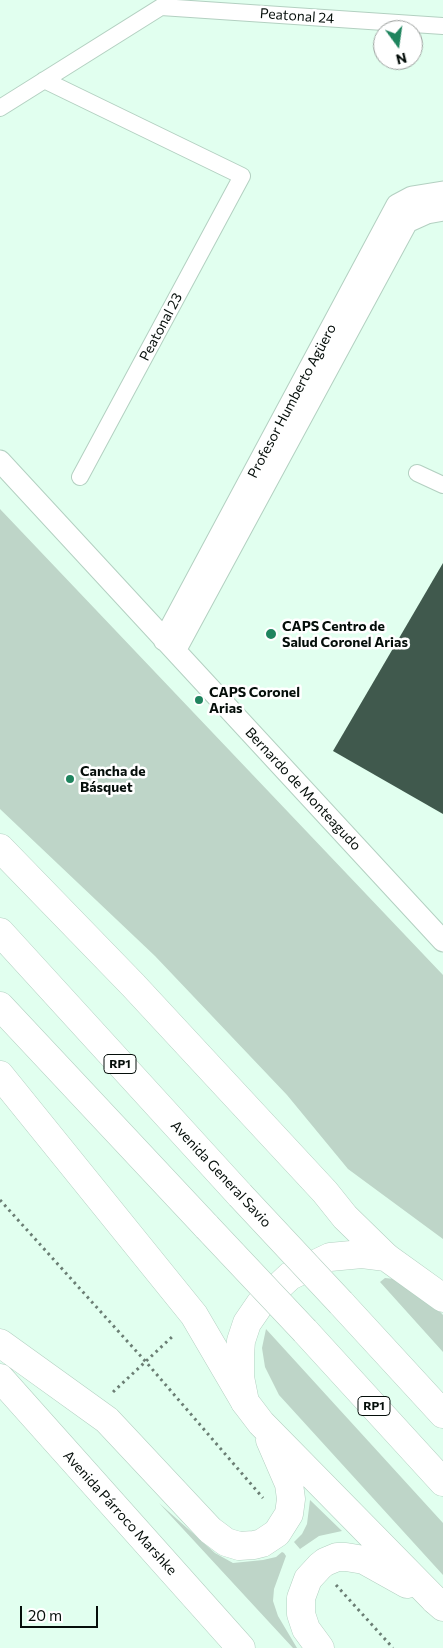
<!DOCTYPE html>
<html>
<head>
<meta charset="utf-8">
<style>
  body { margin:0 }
  #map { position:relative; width:443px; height:1648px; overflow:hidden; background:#e1ffef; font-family:Commissioner,sans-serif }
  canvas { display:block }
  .north { position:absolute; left:373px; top:20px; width:50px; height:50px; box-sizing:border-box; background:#fff; border:1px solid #9b9f9d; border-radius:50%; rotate:166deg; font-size:14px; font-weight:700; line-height:20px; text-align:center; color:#050e0a }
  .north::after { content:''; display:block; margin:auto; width:18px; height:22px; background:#1f845e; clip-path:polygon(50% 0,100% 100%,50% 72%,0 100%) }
  .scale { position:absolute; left:20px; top:1606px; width:78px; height:22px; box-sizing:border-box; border:2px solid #050e0a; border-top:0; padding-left:6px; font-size:15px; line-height:18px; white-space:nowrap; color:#050e0a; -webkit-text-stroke:4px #fff; paint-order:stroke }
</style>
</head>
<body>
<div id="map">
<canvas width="443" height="1648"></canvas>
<div class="north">N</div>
<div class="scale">20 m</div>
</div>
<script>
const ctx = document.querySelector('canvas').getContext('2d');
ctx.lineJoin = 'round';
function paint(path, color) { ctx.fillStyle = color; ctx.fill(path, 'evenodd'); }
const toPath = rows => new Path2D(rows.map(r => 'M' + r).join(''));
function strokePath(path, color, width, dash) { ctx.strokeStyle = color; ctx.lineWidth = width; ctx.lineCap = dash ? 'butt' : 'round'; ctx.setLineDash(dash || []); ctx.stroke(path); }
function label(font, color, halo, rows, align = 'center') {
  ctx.font = font + ' Commissioner,sans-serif'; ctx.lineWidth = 5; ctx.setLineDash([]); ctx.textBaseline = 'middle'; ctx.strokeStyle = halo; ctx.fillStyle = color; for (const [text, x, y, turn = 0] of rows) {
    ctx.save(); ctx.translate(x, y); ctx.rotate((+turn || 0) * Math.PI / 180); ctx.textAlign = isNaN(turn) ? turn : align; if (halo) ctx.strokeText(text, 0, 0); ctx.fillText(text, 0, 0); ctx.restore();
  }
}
paint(toPath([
  [0,509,443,975,443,1239,348,1169,287,1095,155,956,0,809],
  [385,1278,395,1279,432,1303,443,1315,443,1352,380,1282],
  [266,1329,443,1523,443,1575,279,1395,265,1367,262,1348],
  [310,1500,342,1531,319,1536,300,1549,294,1542,302,1534,307,1524],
  [159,1503,215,1553,233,1563,263,1560,276,1557,282,1552,284,1553,286,1556,274,1589,273,1601,278,1616,297,1648,293,1648]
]), '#bed5c8');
paint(toPath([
  [443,563,443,814,333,751]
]), '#40594d');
const pedestrian = toPath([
  [44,80,242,176,80,477],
  [0,108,161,7,443,26],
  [417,473,443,485]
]);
const minor = toPath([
  [0,461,443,941],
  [164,640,397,205,412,197,443,192],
  [177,647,407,222,427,213,443,210]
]);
const secondary = toPath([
  [0,1343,107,1420,210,1530,226,1542,239,1546,254,1545,262,1543,277,1533,289,1514,291,1499,289,1484,270,1440],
  [0,1378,241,1648],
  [435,1600,261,1423,245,1402,240,1377,240,1355,241,1341,247,1323,260,1304,290,1276,330,1257,362,1254,386,1257,443,1298],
  [320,1648,306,1629,301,1614,301,1598,308,1579,320,1566,325,1562,337,1557,346,1557,364,1560,407,1584]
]);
const motorway = toPath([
  [0,848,133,985,325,1192,345,1217,386,1257],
  [0,932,240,1195],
  [0,1006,207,1227],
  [0,1075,194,1315,245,1402],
  [341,1303,443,1414],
  [305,1331,443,1482],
  [435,1600,443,1607]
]);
strokePath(pedestrian, '#b3d0c1', 18);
strokePath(minor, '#b3d0c1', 23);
strokePath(secondary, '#b3d0c1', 29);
strokePath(motorway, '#b3d0c1', 29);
strokePath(toPath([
  [0,1200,146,1362,263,1498],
  [113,1392,174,1335],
  [336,1585,393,1648]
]), '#6b7e74', 3, [2.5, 4]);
strokePath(pedestrian, '#fff', 16);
strokePath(minor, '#fff', 21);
strokePath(secondary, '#fff', 28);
strokePath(motorway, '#fff', 28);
const motorwayBridge = toPath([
  [240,1195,341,1303],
  [207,1227,305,1331]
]);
strokePath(motorwayBridge, '#b3d0c1', 29, []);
strokePath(motorwayBridge, '#fff', 28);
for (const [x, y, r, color] of [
  [271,634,6,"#1f845e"],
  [199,700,5,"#1f845e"],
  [70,779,5,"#1f845e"]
]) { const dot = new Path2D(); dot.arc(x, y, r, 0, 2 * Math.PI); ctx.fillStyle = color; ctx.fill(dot); strokePath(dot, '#fff', 2); }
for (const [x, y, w] of [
  [120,1064,32],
  [374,1406,32]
]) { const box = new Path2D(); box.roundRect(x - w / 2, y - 9.5, w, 19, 4); ctx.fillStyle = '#fff'; ctx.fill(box); strokePath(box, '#050e0a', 1); }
label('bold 12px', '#050e0a', null, [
  ["RP1",120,1064],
  ["RP1",374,1406]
]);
label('14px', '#050e0a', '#fff', [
  ["Peatonal 24",297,16,4],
  ["Peatonal 23",161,327,-62],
  ["Profesor Humberto Agüero",292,401,-62],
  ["Bernardo de Monteagudo",303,789,47],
  ["Avenida General Savio",221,1174,47],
  ["Avenida Párroco Marshke",120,1513,48]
]);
label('bold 14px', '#050e0a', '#fff', [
  ["CAPS Centro de",282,626],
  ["Salud Coronel Arias",282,642],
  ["CAPS Coronel",209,692],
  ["Arias",209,708],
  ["Cancha de",80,771],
  ["Básquet",80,787]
], 'left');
</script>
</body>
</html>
